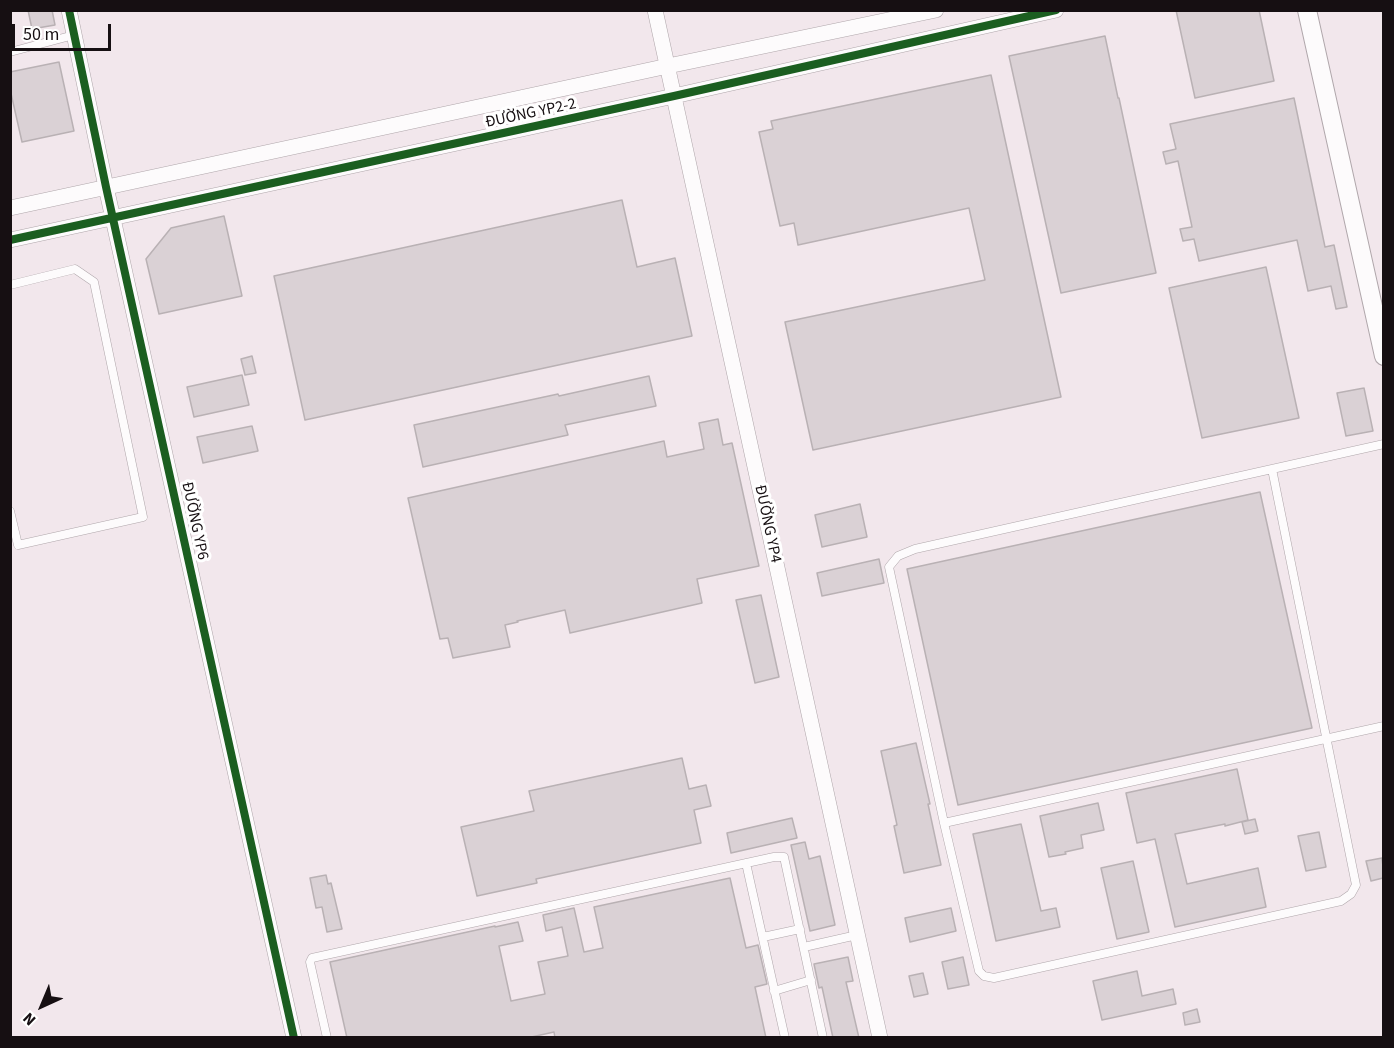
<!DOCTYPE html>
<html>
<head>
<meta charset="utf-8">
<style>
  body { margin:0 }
  #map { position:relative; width:1394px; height:1048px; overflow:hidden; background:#f2e7ec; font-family:"Source Sans 3",sans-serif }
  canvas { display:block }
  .frame { position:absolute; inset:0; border:12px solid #160f12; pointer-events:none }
  .north { position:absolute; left:12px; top:976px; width:60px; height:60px; -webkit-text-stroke:4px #fff; paint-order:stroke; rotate:224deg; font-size:16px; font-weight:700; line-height:24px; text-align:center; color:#160f12 }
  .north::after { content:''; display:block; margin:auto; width:21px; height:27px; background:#160f12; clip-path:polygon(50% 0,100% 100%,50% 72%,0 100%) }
  .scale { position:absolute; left:12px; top:24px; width:99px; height:27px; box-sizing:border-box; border:3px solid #160f12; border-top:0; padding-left:8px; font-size:18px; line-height:21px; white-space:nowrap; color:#160f12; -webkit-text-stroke:4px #fff; paint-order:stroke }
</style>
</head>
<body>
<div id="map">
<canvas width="1394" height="1048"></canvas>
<div class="frame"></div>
<div class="north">N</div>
<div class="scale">50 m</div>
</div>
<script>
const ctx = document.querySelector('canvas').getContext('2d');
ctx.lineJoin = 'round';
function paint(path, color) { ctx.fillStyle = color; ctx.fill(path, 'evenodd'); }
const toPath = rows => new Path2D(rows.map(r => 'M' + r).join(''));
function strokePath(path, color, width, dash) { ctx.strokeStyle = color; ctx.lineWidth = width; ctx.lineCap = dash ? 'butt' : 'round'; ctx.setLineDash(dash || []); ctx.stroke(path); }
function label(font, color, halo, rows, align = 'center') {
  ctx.font = font + ' "Source Sans 3",sans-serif'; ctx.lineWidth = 6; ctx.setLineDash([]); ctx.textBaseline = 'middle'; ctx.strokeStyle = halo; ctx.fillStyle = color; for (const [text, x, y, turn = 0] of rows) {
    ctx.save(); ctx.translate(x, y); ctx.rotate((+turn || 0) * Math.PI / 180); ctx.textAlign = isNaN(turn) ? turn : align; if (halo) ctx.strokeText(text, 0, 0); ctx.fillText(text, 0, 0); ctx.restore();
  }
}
const building = toPath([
  [28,10,52,10,55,25,32,29,28,10],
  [1176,10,1259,10,1274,81,1195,98,1176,10],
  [1105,36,1118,98,1119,98,1156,273,1061,293,1009,56,1105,36],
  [59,62,74,131,22,142,10,89,10,72,59,62],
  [991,75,1061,397,813,450,785,322,985,280,969,208,798,245,794,223,780,226,759,132,773,129,771,121,991,75],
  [1294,98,1325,247,1334,245,1347,307,1336,309,1331,286,1308,291,1297,240,1199,261,1194,239,1183,241,1180,229,1192,227,1178,161,1166,164,1163,152,1176,149,1170,124,1294,98],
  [622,200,637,267,675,258,692,336,305,420,274,276,622,200],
  [224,216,242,296,159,314,146,259,171,228,224,216],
  [1266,267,1299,418,1202,438,1169,288,1266,267],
  [252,356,256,373,245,375,241,359,252,356],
  [242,375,249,405,194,417,187,387,242,375],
  [649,376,656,406,565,425,568,435,423,467,414,425,558,394,559,396,649,376],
  [1364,388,1373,431,1346,436,1337,393,1364,388],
  [718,419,723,445,732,443,759,566,697,579,702,603,570,633,565,610,517,621,518,622,505,625,510,647,453,658,448,638,440,639,408,498,664,441,667,457,704,449,699,423,718,419],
  [252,426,258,451,203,463,197,437,252,426],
  [1260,492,1312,728,958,805,907,569,1260,492],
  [860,504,867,537,822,547,815,515,860,504],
  [879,559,884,583,822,596,817,573,879,559],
  [761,595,779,677,755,683,736,600,761,595],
  [916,743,930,804,928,804,941,865,904,873,894,826,897,825,881,751,916,743],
  [682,758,689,789,706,785,711,806,694,810,701,843,536,879,537,883,477,896,461,827,534,811,529,791,682,758],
  [1237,769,1248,820,1225,826,1225,824,1175,834,1187,884,1258,868,1266,907,1175,927,1155,839,1137,843,1126,793,1237,769],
  [1098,803,1104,830,1081,835,1083,848,1065,852,1066,854,1049,857,1040,816,1098,803],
  [792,818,797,838,731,853,727,833,792,818],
  [1255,819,1258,831,1245,834,1242,822,1255,819],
  [1021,824,1041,911,1056,908,1060,927,996,941,973,834,1021,824],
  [1319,832,1326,867,1306,871,1298,836,1319,832],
  [805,842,809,859,820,856,835,925,810,931,791,845,805,842],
  [1382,858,1383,867,1383,878,1371,881,1366,861,1382,858],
  [1133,861,1149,932,1117,939,1101,868,1133,861],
  [326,875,328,884,331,883,342,929,327,932,322,907,316,908,310,878,326,875],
  [730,878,746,948,758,945,767,984,755,987,766,1038,555,1038,554,1032,527,1038,347,1038,330,962,495,926,495,927,518,922,523,941,499,946,511,1001,545,994,538,962,568,956,562,927,546,931,543,915,574,908,584,952,603,948,594,907,730,878],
  [951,908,956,931,910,942,905,918,951,908],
  [848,957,853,981,846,982,859,1038,833,1038,822,987,819,988,814,964,848,957],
  [963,957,969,985,948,989,942,962,963,957],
  [1137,971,1142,996,1173,989,1176,1004,1102,1020,1093,981,1137,971],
  [923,973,928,994,914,997,909,976,923,973],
  [1197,1009,1200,1022,1185,1025,1183,1013,1197,1009]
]);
paint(building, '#dad1d5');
strokePath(building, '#b9b1b4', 1.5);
const service = toPath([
  [10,52,74,35],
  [10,285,75,269,94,282,143,517,18,545,10,511],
  [1272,469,1356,885,1351,894,1341,901,994,978,984,976,979,971,944,823,889,567,898,556,915,549,1272,469,1384,444],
  [944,823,1384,726],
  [746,863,785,1038],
  [763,937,800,929],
  [804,947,857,935],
  [774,991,811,980],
  [327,1038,310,962,312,958,774,857,784,857,823,1038]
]);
const minor = toPath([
  [69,10,106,187,294,1038],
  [655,10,880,1038],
  [10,208,668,66,936,10],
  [10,240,674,96,1056,10]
]);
const tertiary = toPath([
  [1307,10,1384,356]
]);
strokePath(service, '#b0a7ab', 9);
strokePath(minor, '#b0a7ab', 16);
strokePath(tertiary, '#b0a7ab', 20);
strokePath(service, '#fdfbfc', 8);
strokePath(minor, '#fdfbfc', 15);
strokePath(tertiary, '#fdfbfc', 18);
strokePath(toPath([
  [69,10,106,187,294,1038],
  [10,240,674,96,1056,10]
]), '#1b5e20', 8);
label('16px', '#160f12', '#fff', [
  ["ĐƯỜNG YP2-2",531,114,-12],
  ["ĐƯỜNG YP6",194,521,78],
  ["ĐƯỜNG YP4",767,524,78]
]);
</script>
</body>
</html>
